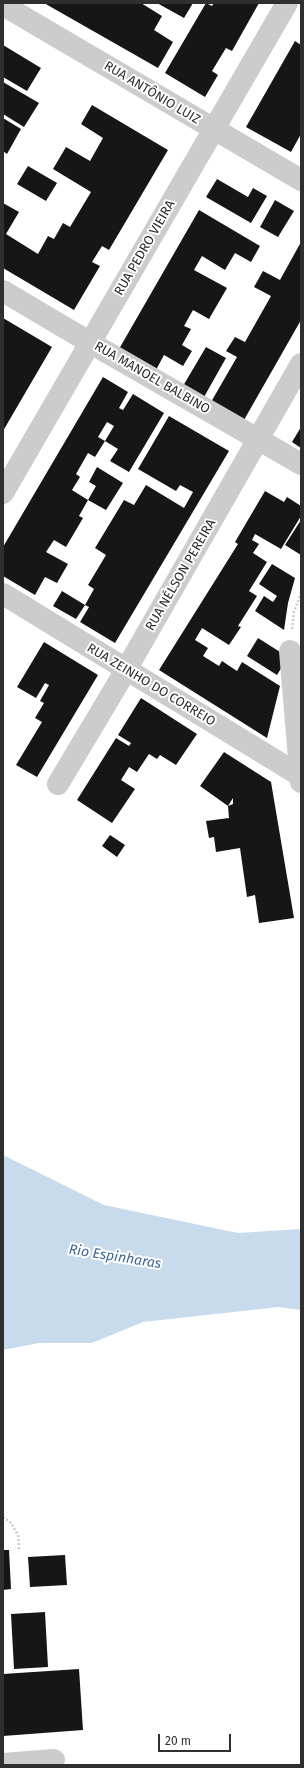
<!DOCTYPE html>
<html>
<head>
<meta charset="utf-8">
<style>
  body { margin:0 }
  #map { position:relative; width:304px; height:1768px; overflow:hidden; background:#fff; font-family:"Fira Sans",sans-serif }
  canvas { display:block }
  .frame { position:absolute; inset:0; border:4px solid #2f2f2f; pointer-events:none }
  .scale { position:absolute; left:158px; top:1734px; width:73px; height:18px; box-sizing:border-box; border:2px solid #2f2f2f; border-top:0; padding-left:5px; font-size:12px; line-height:14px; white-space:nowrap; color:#2f2f2f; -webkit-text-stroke:3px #fff; paint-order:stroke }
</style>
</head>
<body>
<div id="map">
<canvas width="304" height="1768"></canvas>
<div class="frame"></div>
<div class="scale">20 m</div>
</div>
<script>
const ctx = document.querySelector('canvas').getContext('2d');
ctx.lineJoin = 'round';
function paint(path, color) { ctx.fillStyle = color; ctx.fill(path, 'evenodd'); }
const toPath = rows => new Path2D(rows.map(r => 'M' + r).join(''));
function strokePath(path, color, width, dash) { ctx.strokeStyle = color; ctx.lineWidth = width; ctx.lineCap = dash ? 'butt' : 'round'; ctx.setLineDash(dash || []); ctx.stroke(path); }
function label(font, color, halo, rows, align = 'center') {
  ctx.font = font + ' "Fira Sans",sans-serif'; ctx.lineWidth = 4; ctx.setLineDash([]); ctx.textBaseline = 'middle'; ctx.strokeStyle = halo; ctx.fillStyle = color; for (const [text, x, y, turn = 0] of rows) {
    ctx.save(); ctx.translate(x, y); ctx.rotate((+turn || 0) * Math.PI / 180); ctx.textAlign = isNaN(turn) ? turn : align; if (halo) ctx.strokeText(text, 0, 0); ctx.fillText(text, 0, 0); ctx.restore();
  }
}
paint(toPath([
  [3,1155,104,1205,238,1233,301,1229,301,1310,279,1307,143,1322,92,1343,39,1343,3,1350]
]), '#c8dbec');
paint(toPath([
  [44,3,131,3,133,4,141,3,162,16,154,30,173,42,158,68],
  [157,3,193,3,184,18],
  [206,3,212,6,214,3,259,3,232,51,226,48,212,71,218,75,205,97,165,73],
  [295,41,301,45,301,134,291,152,246,127],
  [3,45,41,68,27,91,3,77],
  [3,82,39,103,24,127,3,114],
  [92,105,168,150,109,250,102,246,92,262,100,266,74,310,3,268,3,203,19,212,6,234,38,254,48,236,54,239,63,223,70,227,91,192,53,169,66,147,90,161,103,138,81,124],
  [3,118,21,129,7,154,3,151],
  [28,166,57,183,46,201,17,184],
  [217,179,248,197,253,188,267,196,251,223,206,197],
  [275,200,294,211,278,237,260,227],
  [199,210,260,246,251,262,235,253,225,270,202,256,194,270,227,288,209,319,193,310,184,326,191,329,182,345,192,351,183,366,164,355,156,370,119,349],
  [301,242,301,320,244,420,211,402,237,357,226,351,235,337,245,342,271,296,254,287,263,271,280,280],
  [3,318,52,347,3,431],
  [206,347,226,358,204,397,183,386],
  [103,377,128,392,119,408,123,410,133,394,164,413,129,472,110,461,118,449,105,441,114,426,107,422,98,437,105,441,95,457,88,453,76,474,80,477,72,490,88,500,79,516,83,518,66,547,54,540,46,552,68,564,57,583,45,577,35,595,3,576,3,547],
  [169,416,229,451,115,643,80,622,89,607,85,605,76,619,53,606,62,591,85,605,94,589,88,585,106,555,95,548,124,500,134,505,146,485,184,508,193,492,180,485,176,491,138,469],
  [301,427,301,448,292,442],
  [97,467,123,483,106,510,88,500,96,486,89,482],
  [265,491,284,502,287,497,301,506,301,516,281,549,255,534,252,540,259,544,253,553,267,562,249,591,257,596,238,626,241,627,229,645,202,628,195,640,208,648,203,656,219,666,222,661,237,671,242,662,280,686,267,738,159,670,238,544,235,542],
  [301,520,301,555,285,545],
  [272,564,295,578,288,603,284,630,255,611,264,596,273,602,277,596,259,584],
  [258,638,288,657,277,675,247,656],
  [44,642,98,675,37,777,16,765,42,722,35,718,44,703,40,701,49,685,45,683,36,698,17,687],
  [141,698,197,734,176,765,160,755,157,759,149,754,137,772,129,767,121,780,135,789,112,823,77,800,116,738,129,746,131,743,118,735],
  [224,752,271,782,294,918,259,923,255,895,247,897,240,848,216,852,214,837,209,838,206,821,229,818,228,806,233,804,233,798,228,806,200,786],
  [110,835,125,845,117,857,102,846],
  [3,1550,9,1550,11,1589,3,1590],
  [65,1555,67,1585,30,1587,28,1557],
  [45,1612,48,1667,14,1669,11,1614],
  [79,1669,83,1730,3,1736,3,1674]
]), '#161616');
strokePath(toPath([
  [292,629,294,612,301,593],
  [3,1517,11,1523,18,1535,19,1550]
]), '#ccc', 2.5, [2, 2]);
strokePath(toPath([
  [3,5,301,180],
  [3,291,89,342,301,464],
  [3,493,287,3],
  [3,594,301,776],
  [290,651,301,782],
  [58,784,126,670,301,364],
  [3,1764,54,1760]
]), '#ccc', 22);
label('13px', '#2f2f2f', '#fff', [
  ["RUA ANTÔNIO LUIZ",152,93,31],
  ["RUA PEDRO VIEIRA",145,248,-60],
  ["RUA MANOEL BALBINO",152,378,30],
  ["RUA NÉLSON PEREIRA",181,575,-60],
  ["RUA ZEINHO DO CORREIO",151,685,31]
]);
label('italic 14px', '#3c6891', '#fff', [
  ["Rio Espinharas",115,1257,9]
]);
</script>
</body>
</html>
